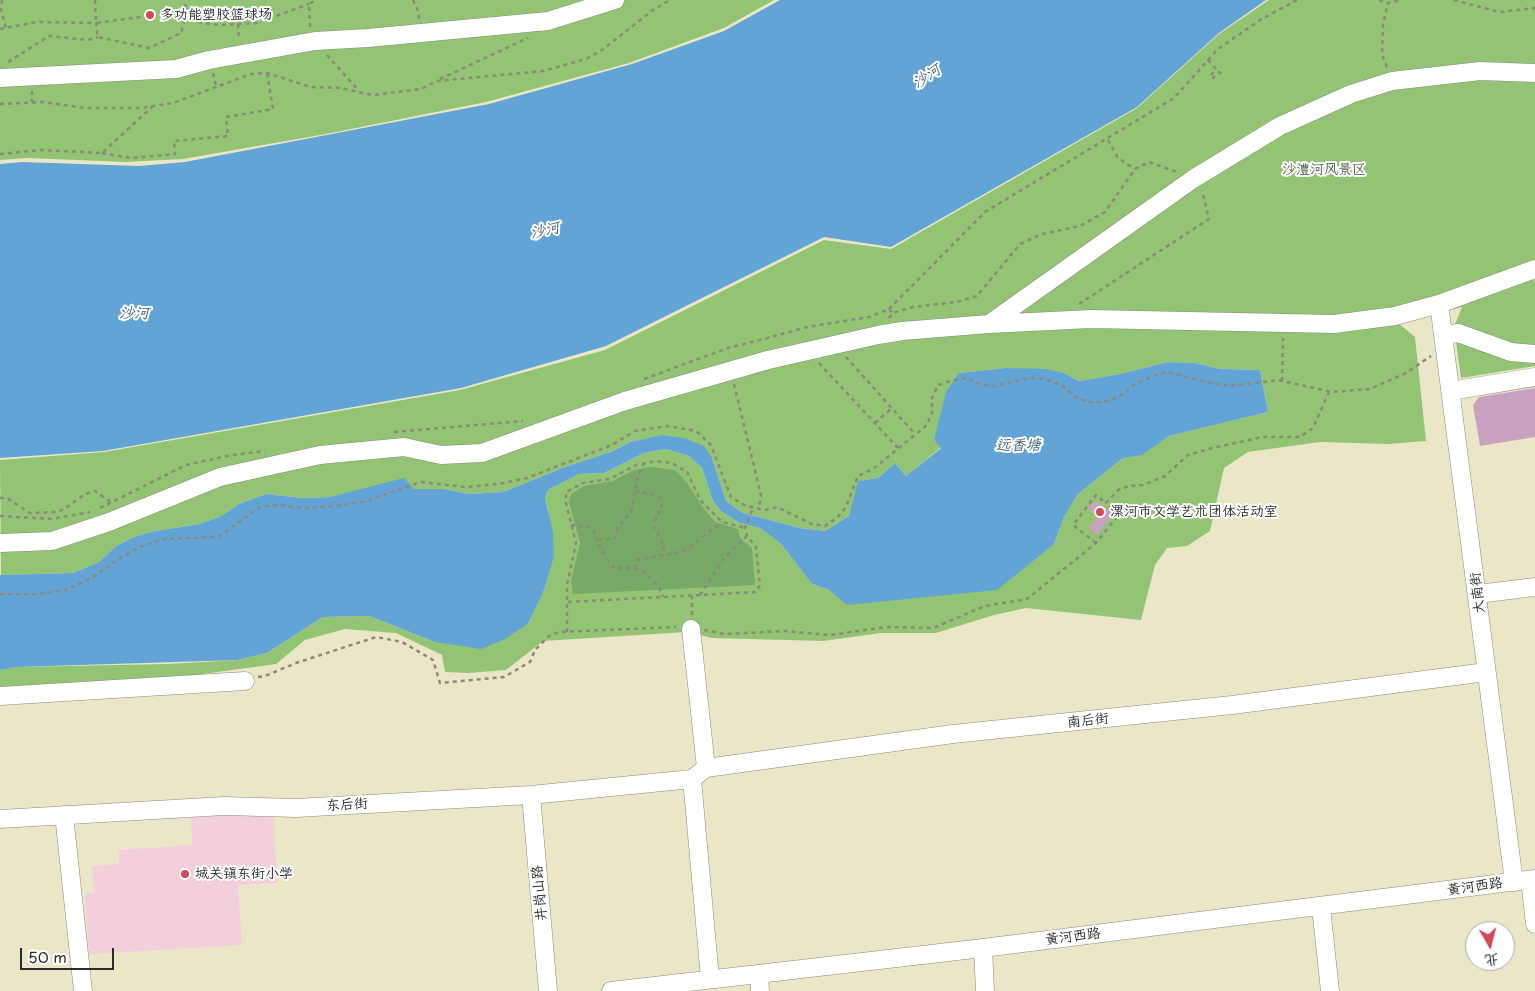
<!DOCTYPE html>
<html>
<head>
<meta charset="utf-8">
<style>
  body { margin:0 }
  #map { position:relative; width:1535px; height:991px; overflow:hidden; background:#ece6c8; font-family:"Playpen Sans","LXGW WenKai TC",sans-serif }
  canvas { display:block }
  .north { position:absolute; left:1465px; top:921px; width:50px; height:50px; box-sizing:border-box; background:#fff; border:1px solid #aaa; border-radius:50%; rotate:172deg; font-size:14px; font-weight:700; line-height:20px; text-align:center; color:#2b2b2b }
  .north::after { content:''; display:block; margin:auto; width:18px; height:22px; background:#d1495b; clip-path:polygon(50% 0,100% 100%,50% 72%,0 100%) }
  .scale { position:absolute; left:20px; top:948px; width:94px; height:22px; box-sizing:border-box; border:2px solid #2b2b2b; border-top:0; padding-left:6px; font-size:15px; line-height:18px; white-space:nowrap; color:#2b2b2b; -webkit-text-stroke:4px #fff; paint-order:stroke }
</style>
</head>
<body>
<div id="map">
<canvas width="1535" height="991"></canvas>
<div class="north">北</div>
<div class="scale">50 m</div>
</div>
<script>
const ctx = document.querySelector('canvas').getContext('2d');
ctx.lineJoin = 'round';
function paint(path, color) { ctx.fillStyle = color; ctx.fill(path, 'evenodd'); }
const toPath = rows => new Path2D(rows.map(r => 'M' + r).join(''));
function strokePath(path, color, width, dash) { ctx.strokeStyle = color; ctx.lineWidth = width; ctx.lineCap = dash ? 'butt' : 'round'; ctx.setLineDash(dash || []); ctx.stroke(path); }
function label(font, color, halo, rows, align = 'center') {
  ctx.font = font + ' "Playpen Sans","LXGW WenKai TC",sans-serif'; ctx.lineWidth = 4; ctx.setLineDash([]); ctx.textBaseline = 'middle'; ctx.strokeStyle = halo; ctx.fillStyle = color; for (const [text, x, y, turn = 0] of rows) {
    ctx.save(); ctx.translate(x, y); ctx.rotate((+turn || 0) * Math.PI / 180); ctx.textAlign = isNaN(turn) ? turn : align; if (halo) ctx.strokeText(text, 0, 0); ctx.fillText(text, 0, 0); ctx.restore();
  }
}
paint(toPath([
  [273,811,277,883,238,885,242,945,89,954,85,894,94,893,92,866,119,864,119,850,192,845,191,816]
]), '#f3cfde');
paint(toPath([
  [0,0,774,0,724,28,629,63,486,102,326,134,183,159,125,162,28,158,0,160],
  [1269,0,1535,0,1535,366,1461,378,1454,327,1462,307,1398,323,1415,337,1426,441,1389,444,1320,442,1248,452,1224,468,1210,531,1187,546,1167,548,1155,565,1141,620,1026,608,994,615,936,633,881,633,823,641,712,638,687,632,543,641,506,670,468,673,445,672,442,655,396,633,345,629,305,640,276,664,144,682,0,690,0,670,18,667,168,664,237,660,267,653,323,617,369,616,435,642,528,624,543,593,554,558,548,509,545,498,548,490,579,474,604,473,644,453,666,449,689,456,702,468,713,501,722,512,740,523,760,528,781,544,812,584,829,590,847,604,1054,544,1064,517,1078,494,1123,458,1142,454,1169,436,1268,412,1260,370,1221,369,1195,363,1168,362,1120,374,1079,381,1064,373,1006,368,959,373,934,440,941,447,906,476,895,463,878,478,859,481,849,516,825,531,800,528,743,513,726,501,712,458,660,435,630,442,613,451,565,467,503,492,469,494,444,489,414,489,353,492,330,497,303,498,266,494,241,503,221,516,200,524,155,531,134,537,116,546,99,562,73,573,1,575,0,460,104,452,460,390,605,350,824,240,891,249,1137,108,1219,34]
]), '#93c474');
paint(toPath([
  [650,467,675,470,686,481,701,505,715,522,738,529,740,538,752,548,755,585,573,594,571,581,580,543,569,502,571,494,584,486,613,481,634,470]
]), '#76aa66');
paint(toPath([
  [780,0,1266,0,1219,33,1137,107,891,247,824,237,606,346,461,388,103,451,0,458,0,164,22,162,139,166,185,162,489,104,632,64,724,31],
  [1168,362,1195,363,1221,369,1260,370,1268,412,1169,436,1142,455,1123,458,1078,494,1064,517,1054,544,997,590,847,605,829,590,812,584,781,544,760,528,740,523,722,512,713,501,702,468,689,456,666,449,644,453,604,473,579,474,548,490,545,498,553,532,554,558,543,593,528,624,505,639,481,649,435,642,369,616,323,617,267,653,237,660,18,667,0,670,0,575,73,573,99,562,116,546,134,537,155,531,200,524,221,516,241,503,266,494,303,498,330,497,404,478,414,489,444,489,469,494,503,492,565,467,613,451,630,442,660,435,684,438,704,446,712,458,726,501,743,513,800,528,825,531,849,516,858,481,878,478,895,463,906,476,941,448,934,440,946,392,959,373,1006,368,1045,369,1064,373,1079,381,1120,374]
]), '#62a4d6');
paint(toPath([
  [1535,388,1535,437,1480,446,1473,405,1479,397],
  [1094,500,1113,514,1097,535,1089,528,1098,517,1088,509]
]), '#c9a2c1');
const minor = toPath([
  [0,78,176,69,209,60,315,41,368,38,548,21,615,0],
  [1439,304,1514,882],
  [989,324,1193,179,1280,126,1351,94,1392,81,1480,71,1535,73],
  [1444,335,1458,333,1511,352,1535,354],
  [1451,391,1535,377],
  [0,543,52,541,109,522,220,477,320,455,404,447,441,455,482,453,625,401,768,360,878,335,902,331,989,324,1091,319,1334,324,1395,316,1439,304,1535,269],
  [1478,594,1535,587],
  [691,629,706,768],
  [0,696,245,681],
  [692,779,706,768,953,734,1232,705,1486,672],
  [692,779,710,979],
  [531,795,548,991],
  [64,815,83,991],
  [0,819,224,806,296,808,531,795,692,779],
  [1530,880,1535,924],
  [1321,907,1330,991],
  [983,948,985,991],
  [759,974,760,991],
  [611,991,983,948,1535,879]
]);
strokePath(minor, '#8c887a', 19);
strokePath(toPath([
  [2,0,1,9,6,28],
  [95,0,96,23,178,12,203,23,221,25,257,23,309,4],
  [413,0,419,13,419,20],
  [1379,0,1388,3,1402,0],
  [1454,0,1499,12,1535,8],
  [238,24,239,40],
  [310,27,309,4,316,0],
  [0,29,37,22,96,23,98,37,149,48,181,33,186,15,185,0],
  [327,55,359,91],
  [1208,60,1216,69,1210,76,1213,78,1219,72,1222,75],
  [8,62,49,36,88,40,98,37],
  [1387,67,1382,55,1383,25,1388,3],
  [213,73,216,86],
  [440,79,528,38],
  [32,91,32,102],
  [0,104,43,102,85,108,141,108,173,103,251,74,267,73,311,87,340,88,372,95,421,89,437,81,543,71,586,59,602,50,653,10,670,0],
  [1108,140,1118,158,1135,169],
  [102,153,131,158,175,154,174,141,228,136,226,117,273,109,267,73],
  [0,154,40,150,102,153,152,107],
  [1079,304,1209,219,1202,191],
  [889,309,985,212,1174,98,1218,49,1260,20,1297,0],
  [889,318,893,313,913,307,956,302,977,296,1020,244,1042,234,1080,226,1105,212,1135,169,1149,162,1177,172],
  [846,357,915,434],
  [819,363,898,448],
  [644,379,728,348,764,339,807,327,869,317,889,309,893,313],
  [1282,381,1283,338],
  [734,384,761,495,759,509],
  [875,423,892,408],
  [394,432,523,421],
  [635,491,656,495,660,498,662,508,655,520,654,528,661,538,665,555],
  [0,498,7,498,30,513,57,512,66,508,85,494,95,491,112,503],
  [100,508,186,465,232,455,265,451],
  [0,516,52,519,90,512],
  [571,525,593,528,599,545,611,565,615,568,632,568,643,571,658,585,663,597],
  [598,540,615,538,618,527,631,512,637,480,644,463],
  [1096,543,1073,525,1096,495,1106,503],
  [635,569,637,560,684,551,722,522],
  [0,594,39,594,66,590,93,577,120,558,142,546,165,539,218,537,260,507,278,505,302,508,336,506,363,502,421,482,465,487,499,484,527,478,612,445,635,431,667,426,696,431,711,445,731,497,746,506,765,510,777,507,812,524,825,526,837,518,846,507,858,476,873,469,927,425,933,410,931,400,938,385,950,381,966,378,982,385,993,386,1030,378,1044,379,1062,385,1075,397,1088,402,1103,402,1119,397,1132,386,1153,376,1167,372,1220,385,1239,385,1278,380,1332,392,1370,389,1406,373,1431,356],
  [700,595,724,558,747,536],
  [568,602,756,592,760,585,756,547,747,536,745,528,753,508],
  [692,615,692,596],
  [704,630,725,634,784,631,830,635,887,627,933,628,985,606,1027,599,1096,543,1119,514,1106,503,1118,490,1129,486,1143,485,1165,476,1188,455,1212,448,1263,437,1300,437,1313,428,1329,392],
  [567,632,567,585,576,543,566,503,566,492,583,483,610,479,636,465,656,461,672,463,687,472,701,501,722,522,745,528],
  [258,677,265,676,296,663,376,637,402,642,433,660,440,683,504,677,530,662,535,650,549,636,559,632,676,627]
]), '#8c887a', 2.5, [4, 4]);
strokePath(minor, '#fff', 18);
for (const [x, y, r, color] of [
  [150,15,5,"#d1495b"],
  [1100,512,5,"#d1495b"],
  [185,874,5,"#d1495b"]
]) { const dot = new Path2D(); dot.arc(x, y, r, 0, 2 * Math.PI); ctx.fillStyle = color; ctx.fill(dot); strokePath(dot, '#fff', 2); }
label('14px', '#2b2b2b', '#fff', [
  ["多功能塑胶篮球场",160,15],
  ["漯河市文学艺术团体活动室",1110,512],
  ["城关镇东街小学",195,874]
], 'left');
label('14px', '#4f6145', '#fff', [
  ["沙澧河风景区",1324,170]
]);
label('14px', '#2b2b2b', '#fff', [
  ["大南街",1478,593,-97],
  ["南后街",1088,721,-6],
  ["东后街",347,805,-3],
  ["黄河西路",1475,887,-8],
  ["井岗山路",540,893,-95],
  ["黄河西路",1073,937,-7]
]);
label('italic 15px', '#446178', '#fff', [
  ["沙河",927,77,-34],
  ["沙河",545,231,-12],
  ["沙河",134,314,1],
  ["远香塘",1018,446]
]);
</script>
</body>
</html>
